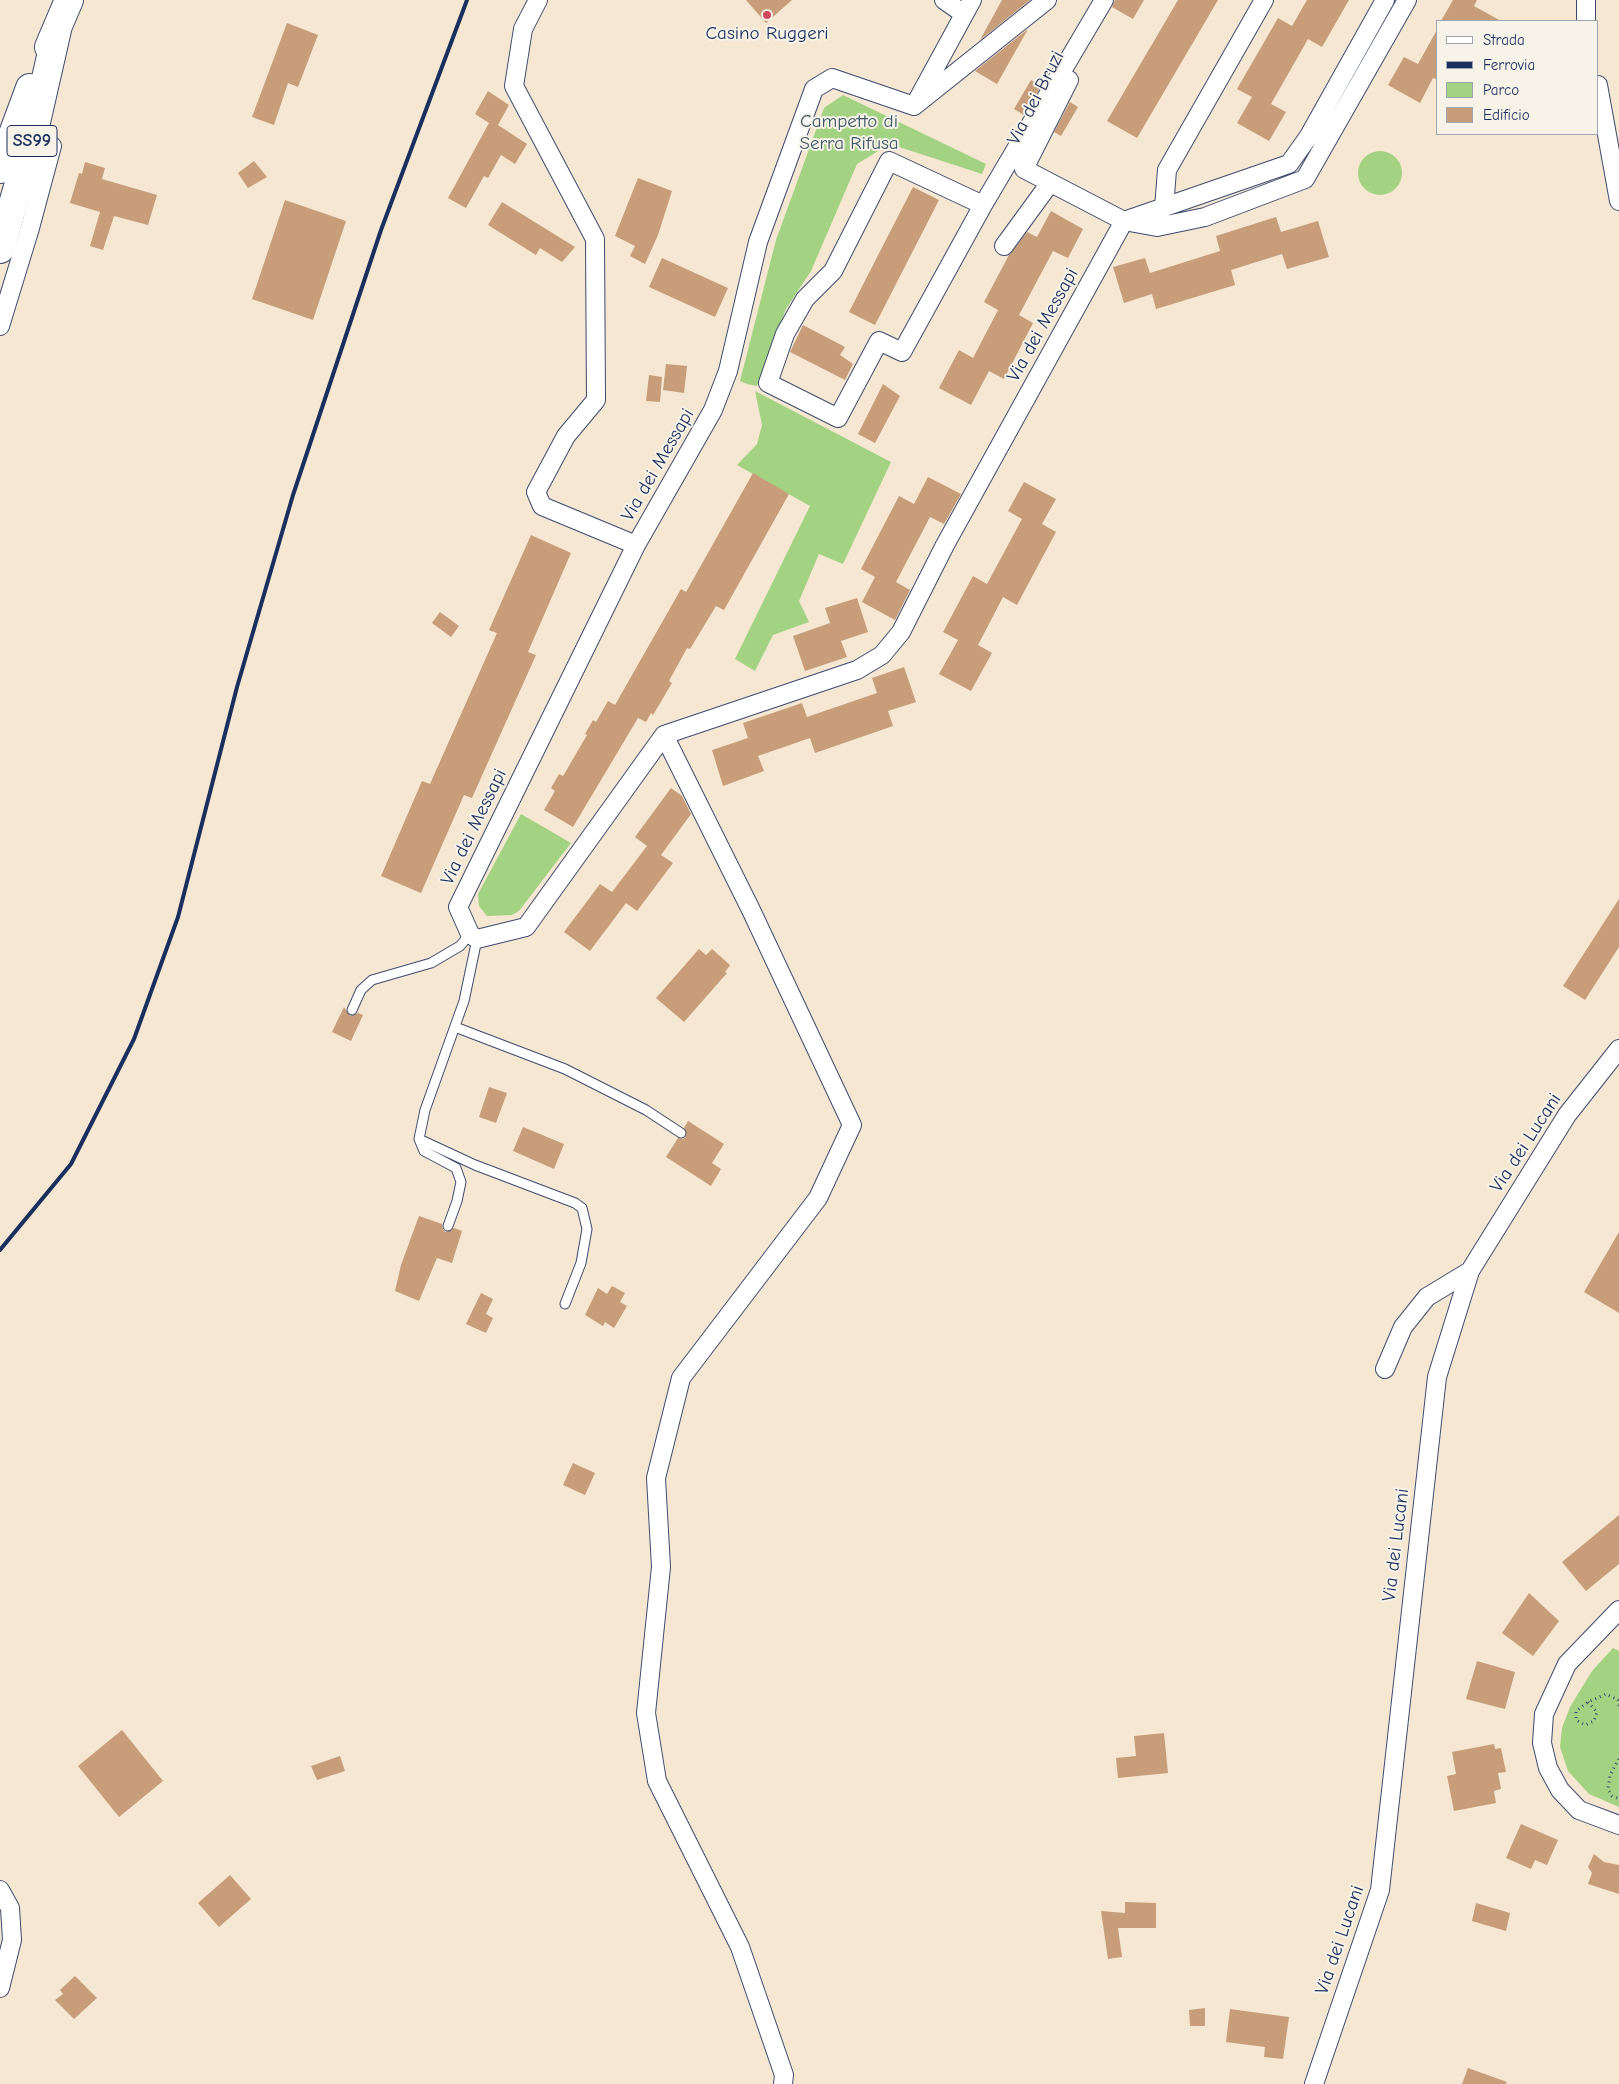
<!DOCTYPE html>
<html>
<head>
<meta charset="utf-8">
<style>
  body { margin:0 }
  #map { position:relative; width:1619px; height:2084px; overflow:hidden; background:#f5e7d2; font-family:"Comic Neue",sans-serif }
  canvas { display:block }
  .legend { position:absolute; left:1436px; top:20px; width:162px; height:115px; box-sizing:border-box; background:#f7f3e8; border:1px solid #9fa5b1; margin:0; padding:6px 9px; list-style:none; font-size:15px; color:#1b2f5e }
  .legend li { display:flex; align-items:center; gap:10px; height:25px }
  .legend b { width:25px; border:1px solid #9fa5b1 }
</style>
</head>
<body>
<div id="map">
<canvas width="1619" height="2084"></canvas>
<ul class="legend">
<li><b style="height:6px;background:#fff"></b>Strada</li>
<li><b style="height:6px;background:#1b2f5e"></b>Ferrovia</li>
<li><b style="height:14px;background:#a3d382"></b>Parco</li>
<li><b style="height:14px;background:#c79d7a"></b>Edificio</li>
</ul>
</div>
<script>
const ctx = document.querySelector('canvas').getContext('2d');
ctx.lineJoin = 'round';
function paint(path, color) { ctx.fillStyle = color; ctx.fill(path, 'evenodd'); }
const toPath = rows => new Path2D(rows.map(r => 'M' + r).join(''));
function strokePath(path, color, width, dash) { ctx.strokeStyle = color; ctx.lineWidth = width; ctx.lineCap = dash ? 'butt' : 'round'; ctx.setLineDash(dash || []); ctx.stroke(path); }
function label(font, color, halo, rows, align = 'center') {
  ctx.font = font + ' "Comic Neue",sans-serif'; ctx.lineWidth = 4; ctx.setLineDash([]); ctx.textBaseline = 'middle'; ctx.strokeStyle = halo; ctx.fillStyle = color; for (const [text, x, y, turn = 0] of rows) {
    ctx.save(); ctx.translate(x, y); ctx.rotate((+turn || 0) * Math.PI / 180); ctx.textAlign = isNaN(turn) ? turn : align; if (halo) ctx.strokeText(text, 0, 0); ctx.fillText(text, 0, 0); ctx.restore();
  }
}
paint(toPath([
  [843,95,986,164,982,174,890,144,857,164,811,271,786,309,757,386,747,384,740,381,776,240,824,108],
  '1358 173a22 22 0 1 1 44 0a22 22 0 1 1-44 0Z',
  [755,391,891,462,843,564,819,554,799,601,809,622,773,635,755,671,735,659,810,506,737,465,757,444,762,425],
  [521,814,571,843,519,911,512,915,487,916,479,906,478,894],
  [1613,1648,1619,1651,1619,1807,1589,1794,1568,1771,1560,1747,1562,1728,1570,1707,1592,1671]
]), '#a3d382');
paint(toPath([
  [746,0,792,0,766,23],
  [1002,0,1030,0,980,40],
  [1115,0,1144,0,1133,19,1112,7],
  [1178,0,1218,0,1137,138,1107,121],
  [1307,0,1349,0,1322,47,1308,39,1271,104,1286,112,1269,141,1237,123,1252,97,1237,89,1278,18,1292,26],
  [1453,0,1477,0,1474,6,1501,21,1441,21],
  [287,23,318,35,298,87,288,83,274,125,252,117],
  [1438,28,1438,80,1433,78,1420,103,1388,85,1404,57,1418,64],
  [1028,29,997,84,975,71],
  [1031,80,1041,86,1024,115,1014,109],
  [488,91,509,105,498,125,527,144,515,164,501,155,488,178,484,176,466,208,448,198,489,123,475,114],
  [1070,102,1078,107,1061,136,1054,132],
  [254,161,267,177,248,188,238,173],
  [85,162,105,168,102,179,157,195,148,225,114,216,103,250,90,246,100,212,70,203,79,173,82,174],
  [638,178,672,191,658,235,645,264,630,256,635,246,615,236],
  [913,187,939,200,875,325,849,312],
  [285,200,346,221,313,320,252,299],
  [502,202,546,229,575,247,562,262,540,248,536,255,488,225],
  [1051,211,1083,229,1068,258,1053,251,1019,315,1033,323,1004,379,989,371,971,405,939,388,959,350,973,358,998,310,984,302,1009,255,1027,232,1037,237],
  [1276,217,1281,232,1318,221,1329,257,1287,269,1282,254,1231,270,1235,285,1156,309,1152,294,1124,303,1113,267,1145,258,1150,273,1220,251,1216,236],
  [662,258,728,288,715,317,649,287],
  [803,325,845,347,840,355,853,364,845,380,790,352],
  [666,364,687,366,684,393,663,390],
  [649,375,662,377,660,402,646,401],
  [883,384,900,396,875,443,858,434],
  [753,473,789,494,724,610,716,606,690,649,687,648,669,681,672,683,653,715,651,713,646,722,638,718,573,827,544,810,555,791,551,788,559,774,563,776,587,735,585,734,593,720,596,722,608,701,615,705,681,589,686,592],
  [928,477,961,494,944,524,930,517,896,582,910,590,895,620,862,602,875,577,861,569,899,496,914,504],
  [1024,482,1056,499,1042,524,1056,532,1017,605,1003,597,978,645,992,653,971,691,939,674,958,640,943,632,973,576,987,584,1022,519,1008,511],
  [531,535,571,553,528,652,536,655,527,675,472,798,464,795,421,893,381,876,422,781,430,784,497,633,489,630],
  [857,598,868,632,841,641,847,657,805,671,793,636,830,623,825,608],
  [440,612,459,626,451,637,432,623],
  [904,667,916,702,888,711,893,726,815,753,810,738,758,756,764,771,723,786,712,750,748,738,743,723,802,703,807,717,877,693,872,678],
  [671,788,682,796,691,814,661,855,673,863,637,911,626,903,590,951,564,932,600,884,612,892,647,846,635,837],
  [1619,899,1619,947,1585,1000,1563,986],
  [699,949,706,955,712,949,730,965,725,972,727,973,684,1022,656,998],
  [344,1007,350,1016,358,1013,363,1015,351,1041,332,1032],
  [489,1087,507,1093,496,1123,479,1117],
  [688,1121,724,1144,712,1163,721,1169,711,1186,666,1157,678,1138,683,1139,686,1136,684,1128],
  [523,1127,564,1144,554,1169,513,1151],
  [419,1216,442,1224,443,1230,446,1232,454,1228,462,1231,452,1263,437,1258,419,1301,395,1291,401,1265],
  [1619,1232,1619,1313,1584,1292],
  [612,1286,625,1293,620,1302,627,1306,614,1328,605,1322,603,1326,585,1315,598,1288,607,1294],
  [481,1293,493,1299,486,1314,493,1318,486,1333,466,1324],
  [573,1463,595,1473,585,1495,563,1485],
  [1619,1515,1619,1564,1586,1591,1562,1562],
  [1529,1593,1559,1621,1533,1656,1502,1633],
  [1477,1661,1515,1672,1505,1709,1466,1699],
  [122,1730,163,1781,119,1817,78,1766],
  [1164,1733,1168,1773,1118,1778,1116,1758,1136,1756,1134,1736],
  [1494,1744,1495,1749,1501,1748,1506,1772,1498,1773,1501,1789,1494,1791,1496,1803,1454,1811,1447,1776,1456,1774,1452,1752],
  [340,1756,345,1771,317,1780,311,1766],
  [1521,1824,1558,1840,1547,1865,1535,1860,1531,1869,1506,1858],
  [1594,1854,1604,1862,1619,1865,1619,1894,1588,1884,1592,1873,1588,1867],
  [230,1875,251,1899,219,1927,198,1903],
  [1125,1902,1156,1903,1156,1928,1118,1928,1122,1957,1108,1959,1101,1911,1125,1913],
  [1476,1903,1510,1913,1506,1931,1472,1921],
  [75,1976,97,1998,74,2019,55,2000,63,1994,60,1990],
  [1205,2008,1205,2026,1190,2026,1189,2010],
  [1230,2009,1289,2017,1283,2059,1264,2057,1265,2047,1226,2042],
  [1468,2068,1507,2082,1506,2084,1462,2084]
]), '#c79d7a');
const lane = toPath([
  [352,1010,361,990,372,980,431,963,460,946,470,934],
  [455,1027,565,1069,646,1110,681,1133],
  [419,1139,475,1165,575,1203,582,1208,587,1229,581,1263,565,1304],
  [448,1226,457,1201,461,1182,456,1168,424,1151,419,1139,425,1110,464,1001,477,939]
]);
const street = toPath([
  [538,0,523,29,514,86,595,239,596,400,566,436,536,492,542,506,636,545],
  [944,0,964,14],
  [1586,0,1586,21],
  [1069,80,1024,169,1124,221,1157,227,1205,217,1305,179,1407,0],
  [1598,85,1619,201],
  [918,99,972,0],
  [914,106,832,78,814,89,758,242,728,371,713,410,636,545,458,907,470,934,477,939,526,927,664,735,857,670,882,655,901,632,945,545,1124,221,1289,164,1309,136,1385,0],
  [914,106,1047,0],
  [983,205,889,161,833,271,805,299,785,334,768,383,838,418,879,341,902,352,983,205,1104,0],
  [1164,208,1167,170,1264,0],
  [1004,246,1050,183],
  [0,326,30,228,52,146],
  [664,735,751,910,852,1125,818,1198,681,1378,656,1478,661,1567,646,1713,657,1781,740,1947,784,2075,783,2084],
  [1385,1369,1403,1327,1427,1297,1470,1271],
  [1619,1610,1567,1664,1544,1714,1542,1743,1548,1768,1560,1790,1579,1810,1619,1825],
  [0,1890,10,1908,12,1940,0,1988],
  [1314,2084,1380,1890,1437,1377,1470,1271,1567,1115,1619,1049]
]);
const highway = toPath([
  [49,47,69,0],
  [0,169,30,88],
  [0,249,34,131,57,30]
]);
strokePath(lane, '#3c4b6f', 11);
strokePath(street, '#3c4b6f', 20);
strokePath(highway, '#3c4b6f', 30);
strokePath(toPath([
  [1588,1702,1597,1712,1594,1721,1585,1725,1576,1720,1576,1711,1588,1702,1606,1694,1618,1700,1619,1707],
  [1619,1759,1610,1775,1608,1789,1612,1796,1619,1799]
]), '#3c4b6f', 3, [1, 4]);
strokePath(lane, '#fff', 9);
strokePath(street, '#fff', 18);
strokePath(highway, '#fff', 28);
strokePath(toPath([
  [0,1250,71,1164,134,1039,178,917,237,687,293,495,381,230,467,0]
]), '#1b2f5e', 4);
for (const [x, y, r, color] of [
  [767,15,5,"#d1495b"]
]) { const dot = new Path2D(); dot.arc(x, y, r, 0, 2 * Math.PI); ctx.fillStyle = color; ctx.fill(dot); strokePath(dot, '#f7f3e8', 2); }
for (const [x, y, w] of [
  [32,141,50]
]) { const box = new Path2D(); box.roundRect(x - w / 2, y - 15.5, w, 31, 4); ctx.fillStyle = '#f7f3e8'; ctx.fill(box); strokePath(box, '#1b2f5e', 1); }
label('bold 18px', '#1b2f5e', null, [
  ["SS99",32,141]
]);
label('19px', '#1b2f5e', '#f7f3e8', [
  ["Casino Ruggeri",767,34]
]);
label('19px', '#1b2f5e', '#f7f3e8', [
  ["Via dei Bruzi",1036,98,-63],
  ["Via dei Messapi",1043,325,-61],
  ["Via dei Messapi",658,465,-60],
  ["Via dei Messapi",474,827,-64],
  ["Via dei Lucani",1526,1143,-57],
  ["Via dei Lucani",1396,1545,-83],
  ["Via dei Lucani",1340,1940,-71]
]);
label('19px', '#3d5867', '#f7f3e8', [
  ["Campetto di",849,122],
  ["Serra Rifusa",849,144]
]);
</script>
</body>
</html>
